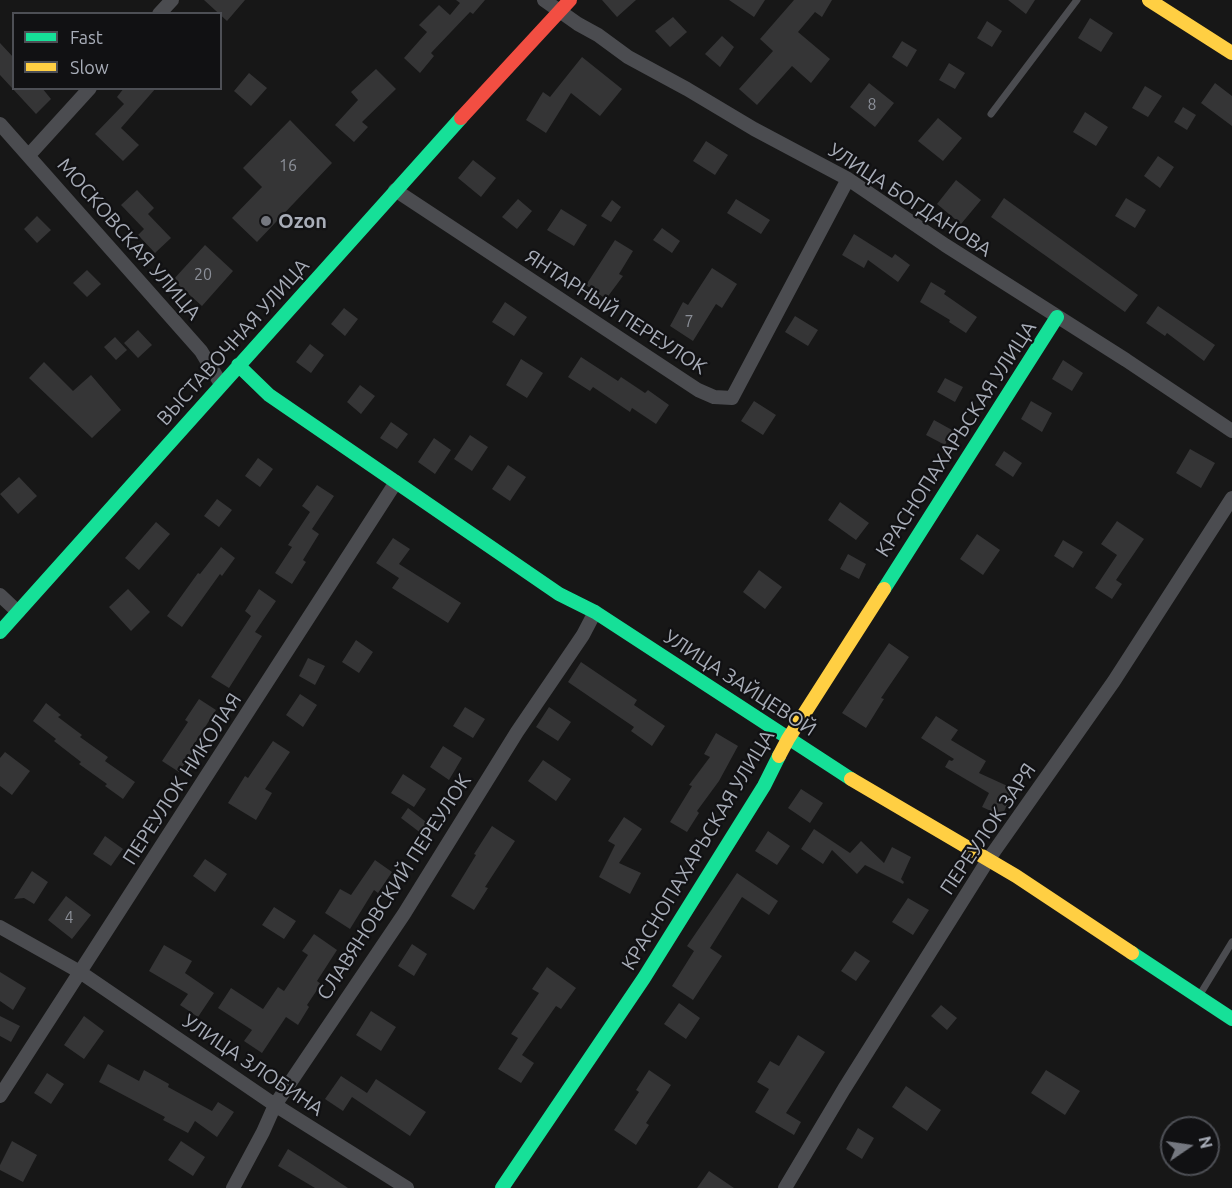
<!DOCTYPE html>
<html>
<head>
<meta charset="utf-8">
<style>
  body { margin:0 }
  #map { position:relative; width:1232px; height:1188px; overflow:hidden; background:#171717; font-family:Ubuntu,sans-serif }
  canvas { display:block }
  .legend { position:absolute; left:12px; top:12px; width:210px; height:78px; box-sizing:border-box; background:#111113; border:2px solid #4d4f55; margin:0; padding:8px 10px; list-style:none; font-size:18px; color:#a8adb8 }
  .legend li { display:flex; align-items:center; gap:12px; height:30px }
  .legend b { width:30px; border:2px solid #4d4f55 }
  .north { position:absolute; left:1160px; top:1116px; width:60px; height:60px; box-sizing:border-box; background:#111113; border:2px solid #4d4f55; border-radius:50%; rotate:77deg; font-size:16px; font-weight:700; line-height:24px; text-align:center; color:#a8adb8 }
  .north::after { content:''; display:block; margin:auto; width:21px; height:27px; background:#757880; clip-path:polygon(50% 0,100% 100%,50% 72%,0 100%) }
</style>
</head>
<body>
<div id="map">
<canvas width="1232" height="1188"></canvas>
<ul class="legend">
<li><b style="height:8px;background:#16e098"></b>Fast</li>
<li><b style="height:8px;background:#ffcf43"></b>Slow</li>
</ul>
<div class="north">N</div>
</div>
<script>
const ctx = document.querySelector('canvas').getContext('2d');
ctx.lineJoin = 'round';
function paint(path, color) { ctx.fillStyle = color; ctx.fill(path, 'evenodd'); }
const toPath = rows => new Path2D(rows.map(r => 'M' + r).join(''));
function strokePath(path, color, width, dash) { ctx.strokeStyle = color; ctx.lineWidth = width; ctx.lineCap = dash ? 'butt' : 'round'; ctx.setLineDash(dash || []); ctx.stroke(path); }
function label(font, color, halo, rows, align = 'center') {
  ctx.font = font + ' Ubuntu,sans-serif'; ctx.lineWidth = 4.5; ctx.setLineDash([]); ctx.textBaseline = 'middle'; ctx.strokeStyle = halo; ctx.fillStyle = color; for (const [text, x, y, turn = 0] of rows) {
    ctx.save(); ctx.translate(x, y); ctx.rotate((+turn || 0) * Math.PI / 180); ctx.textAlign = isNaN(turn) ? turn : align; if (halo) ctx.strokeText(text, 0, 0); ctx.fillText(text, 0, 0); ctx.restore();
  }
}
paint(toPath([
  [204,0,245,0,227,21],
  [456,0,485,0,473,14,470,12,431,53,434,56,420,73,404,58,427,32,419,25,439,5,450,15,460,3],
  [602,0,636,0,617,17],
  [729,0,765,0,754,17],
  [794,0,832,0,822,17,815,12,798,32,830,59,811,83,792,66,757,105,739,89,773,51,760,39],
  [1008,0,1035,0,1026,14],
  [673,17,687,32,670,47,655,31],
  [1090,18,1113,33,1101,52,1078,38],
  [987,21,1002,31,992,47,977,38],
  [722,36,734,47,720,67,705,54],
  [902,41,917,50,907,67,892,57],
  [0,43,14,58,14,88,42,88,51,99,36,114,0,75],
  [582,57,622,89,600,116,571,93,546,133,526,120,543,92,550,97],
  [949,63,965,73,955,89,939,80],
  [376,69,396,89,362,122,368,127,354,142,335,125,358,100,351,92],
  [249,73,267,88,251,106,234,91],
  [869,83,894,103,875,127,850,107],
  [1215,83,1232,96,1232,126,1201,103],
  [1145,86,1162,96,1148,117,1132,108],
  [124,88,156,88,121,128,139,145,123,161,95,134,124,104,117,97],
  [1183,107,1196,115,1187,130,1174,122],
  [1085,112,1108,127,1096,146,1073,132],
  [938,118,962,138,943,161,918,141],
  [290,120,332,163,257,242,232,218,262,187,243,168],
  [706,141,728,155,715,175,693,161],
  [1158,156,1174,167,1160,188,1144,176],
  [473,160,496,178,481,197,458,178],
  [956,180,981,200,961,224,937,204],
  [137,190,154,208,148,214,171,238,155,253,138,235,144,229,121,205],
  [1004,198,1138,295,1125,312,991,217],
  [1126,198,1146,210,1135,228,1115,216],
  [518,199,532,211,517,229,502,217],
  [736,199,770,220,761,234,727,213],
  [612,200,621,207,611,222,601,216],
  [561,209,587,225,574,246,547,230],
  [37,216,51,230,37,243,24,229],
  [662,228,680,241,672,253,653,240],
  [854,234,892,258,895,254,910,265,898,282,868,260,864,268,842,255],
  [615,240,633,251,619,274,623,276,606,299,586,285],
  [205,245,233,271,202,306,173,280],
  [712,268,737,284,722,308,716,304,693,341,670,326,683,302,688,305],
  [87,270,101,284,87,297,73,283],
  [931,282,946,291,944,294,977,317,966,333,949,322,950,320,920,302],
  [505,302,527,317,514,336,492,322],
  [1158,306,1215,345,1204,361,1167,333,1165,336,1146,323],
  [344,308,358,319,345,336,331,324],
  [795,316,818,330,808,346,785,332],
  [138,330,152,345,138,358,124,343],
  [115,337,127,350,116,360,104,347],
  [310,344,324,355,311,373,296,362],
  [581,357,618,381,621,377,645,393,648,390,669,405,656,424,632,408,630,412,593,387,590,391,568,377],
  [521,359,543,373,527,398,506,385],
  [1063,360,1083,373,1072,391,1052,379],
  [44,362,73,391,91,375,121,410,92,438,29,378],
  [945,378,963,387,955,402,937,392],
  [360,385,375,396,361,414,347,402],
  [754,401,776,415,763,435,741,421],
  [1031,401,1052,413,1042,432,1021,419],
  [934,420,952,430,945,445,926,435],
  [391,422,408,434,397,449,380,438],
  [470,435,488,447,472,471,454,459],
  [434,438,451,450,435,474,418,462],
  [1190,449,1215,463,1201,488,1176,473],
  [1004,451,1022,463,1013,477,995,465],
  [258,458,273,469,260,487,245,476],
  [508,465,526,477,510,501,492,489],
  [19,477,37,496,18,514,0,494],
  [317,485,334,496,312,529,319,534,303,560,306,562,292,584,275,573,292,547,288,545,310,512,302,506],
  [217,499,232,510,219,527,204,516],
  [840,502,869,523,856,540,828,520],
  [1117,521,1144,539,1116,580,1122,584,1112,599,1095,588,1117,555,1101,544],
  [156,522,170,534,139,570,125,558],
  [977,534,1000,550,983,575,960,559],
  [393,538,410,549,399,564,461,603,448,623,392,588,399,578,376,563],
  [1063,540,1083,552,1073,568,1054,556],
  [221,547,235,558,222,576,220,574,182,627,167,616,198,573,200,574],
  [848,554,866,564,859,579,840,569],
  [759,570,782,587,765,609,743,592],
  [128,589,150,612,131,631,109,607],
  [259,589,276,601,255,632,262,636,229,688,211,677,251,616,245,611],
  [356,640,373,652,359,673,342,662],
  [889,643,909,657,881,698,884,699,866,728,842,713],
  [308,658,325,666,315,685,299,676],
  [581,662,637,700,634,705,665,726,652,746,631,731,634,727,568,682],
  [300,694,317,705,303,727,286,715],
  [199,699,216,710,191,749,193,751,179,772,162,761,188,722,185,720],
  [46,703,61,715,58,717,82,735,80,737,108,757,105,761,135,782,123,799,105,786,107,784,79,764,81,762,54,741,56,739,33,721],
  [465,707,485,719,473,738,453,726],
  [549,707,571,722,558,741,536,727],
  [936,716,958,730,951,740,986,761,979,773,1014,789,1002,816,982,807,989,793,945,767,949,760,952,761,954,759,921,738],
  [716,733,738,746,719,781,697,811,699,813,687,832,670,822,692,786,689,785,710,757,704,754],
  [273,741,290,752,265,789,272,793,256,820,228,803,245,776,248,778],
  [443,746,462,758,449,780,430,767],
  [5,752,30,771,12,795,0,786,0,758],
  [543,760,571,779,556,801,528,781],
  [403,774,426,789,414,807,391,793],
  [801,789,823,803,810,823,788,808],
  [408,808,430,825,422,834,401,818],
  [624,817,642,829,619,863,641,873,630,894,599,877,615,845,608,841],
  [492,826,515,841,485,887,488,888,474,910,451,896,476,855,474,854],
  [814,829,850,853,861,841,884,863,892,847,911,857,901,879,904,882,903,884,865,865,857,874,832,850,823,864,801,849],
  [768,831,790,846,777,865,755,851],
  [105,836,123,849,111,866,93,854],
  [205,859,227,874,215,892,193,876],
  [375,860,392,872,378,893,374,890,350,929,325,913,340,889,351,895],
  [32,871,48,882,34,904,24,898,14,899],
  [737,873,778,901,769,915,742,897,710,948,722,956,693,1000,672,986,694,951,687,946],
  [66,896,91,915,72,939,48,920],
  [908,898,929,910,913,935,892,922],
  [274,907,296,921,284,939,262,925],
  [314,934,337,950,317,981,321,984,307,1005,309,1007,298,1025,286,1017,262,1053,244,1041,252,1030,218,1008,231,988,263,1009,278,987,284,991,308,955,302,951],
  [412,944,427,954,414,976,398,966],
  [164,945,192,961,185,973,214,993,198,1017,180,1005,188,994,149,971],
  [855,951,870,961,856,981,841,971],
  [547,967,576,988,561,1009,556,1006,522,1055,534,1063,521,1083,498,1069,518,1038,511,1034,539,993,532,989],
  [0,972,26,988,13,1010,0,1001],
  [679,1003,700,1018,686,1039,664,1024],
  [941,1005,957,1018,947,1030,931,1016],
  [371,1011,396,1027,381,1051,356,1035],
  [0,1016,20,1026,11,1042,0,1036],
  [84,1016,104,1031,84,1059,64,1045],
  [798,1035,825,1052,786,1113,801,1122,794,1135,755,1112,769,1089,757,1082,770,1061,779,1066],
  [108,1064,139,1081,144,1070,169,1084,168,1087,212,1111,218,1102,234,1112,217,1137,195,1121,188,1133,163,1120,165,1117,99,1082],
  [649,1070,671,1085,646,1123,649,1125,636,1145,614,1130,639,1092,636,1090],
  [1046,1070,1080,1091,1065,1115,1031,1093],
  [47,1073,64,1084,51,1104,34,1093],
  [341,1076,367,1093,376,1079,426,1112,410,1136,352,1097,343,1111,325,1099],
  [906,1086,941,1110,927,1131,892,1107],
  [858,1128,874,1138,862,1159,846,1149],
  [12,1141,37,1155,23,1182,0,1170,0,1165],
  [181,1141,205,1157,193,1176,168,1160],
  [288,1149,307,1161,348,1188,315,1188,278,1166],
  [709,1171,734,1188,697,1188]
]), '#353536');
strokePath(toPath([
  [991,114,1077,0],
  [1199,996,1232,942]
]), '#4b4c50', 7);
strokePath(toPath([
  [544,0,578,24,598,35,628,57,687,89,754,129,848,179,945,245,1126,360,1232,431],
  [159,14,172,0],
  [0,124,201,351,221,384],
  [29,155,90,88],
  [395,190,698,390,714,397,732,398,848,179],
  [0,595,18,612],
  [0,927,80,972,275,1105,407,1188],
  [0,1096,396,482],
  [233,1188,263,1132,275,1105,404,914,517,732,583,635,595,612],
  [785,1188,844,1089,988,860,1114,681,1232,498]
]), '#4b4c50', 14);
strokePath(toPath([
  [238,365,269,395,559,594,595,612,851,779],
  [884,589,1057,317],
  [0,632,461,118],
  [1132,953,1232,1019],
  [502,1188,644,978,764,786,779,756]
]), '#16e098', 14);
strokePath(toPath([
  [1149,0,1232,53],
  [779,756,788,739,884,589],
  [851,779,1016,876,1132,953]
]), '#ffcf43', 14);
strokePath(toPath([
  [461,118,570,0]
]), '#f24e42', 14);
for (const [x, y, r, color] of [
  [266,221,6,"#757880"]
]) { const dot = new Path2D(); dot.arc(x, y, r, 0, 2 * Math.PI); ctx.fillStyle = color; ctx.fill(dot); strokePath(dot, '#111113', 2); }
label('16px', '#8b8f98', null, [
  ["8",872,105],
  ["16",288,166],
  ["20",203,275],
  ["7",689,322],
  ["4",69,918]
]);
label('20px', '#a8adb8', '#111113', [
  ["УЛИЦА БОГДАНОВА",910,200,33],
  ["МОСКОВСКАЯ УЛИЦА",129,239,49],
  ["ЯНТАРНЫЙ ПЕРЕУЛОК",616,312,33],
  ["ВЫСТАВОЧНАЯ УЛИЦА",233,342,-48],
  ["КРАСНОПАХАРЬСКАЯ УЛИЦА",956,439,-57],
  ["УЛИЦА ЗАЙЦЕВОЙ",740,683,33],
  ["ПЕРЕУЛОК НИКОЛАЯ",182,779,-57],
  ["ПЕРЕУЛОК ЗАРЯ",988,829,-56],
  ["КРАСНОПАХАРЬСКАЯ УЛИЦА",698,850,-59],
  ["СЛАВЯНОВСКИЙ ПЕРЕУЛОК",394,887,-57],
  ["УЛИЦА ЗЛОБИНА",253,1065,34]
]);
label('bold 20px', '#a8adb8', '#111113', [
  ["Ozon",278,221]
], 'left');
</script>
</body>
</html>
